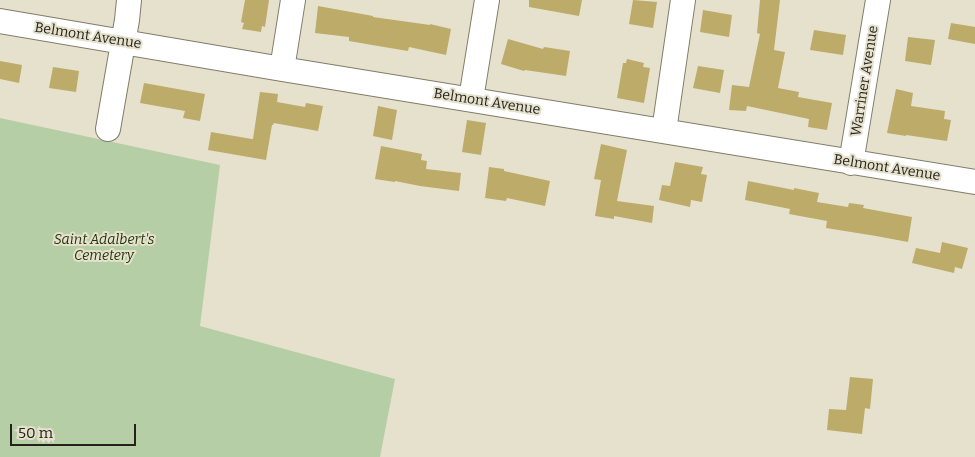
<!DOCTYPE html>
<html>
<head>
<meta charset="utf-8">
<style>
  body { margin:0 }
  #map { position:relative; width:975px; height:457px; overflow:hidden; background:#e6e1cd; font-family:Bitter,serif }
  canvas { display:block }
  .scale { position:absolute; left:10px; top:424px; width:126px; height:22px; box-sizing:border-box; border:2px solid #24221b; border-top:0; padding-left:6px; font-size:15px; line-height:18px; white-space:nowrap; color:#24221b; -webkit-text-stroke:4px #e6e1cd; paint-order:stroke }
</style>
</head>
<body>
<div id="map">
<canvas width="975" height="457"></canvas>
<div class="scale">50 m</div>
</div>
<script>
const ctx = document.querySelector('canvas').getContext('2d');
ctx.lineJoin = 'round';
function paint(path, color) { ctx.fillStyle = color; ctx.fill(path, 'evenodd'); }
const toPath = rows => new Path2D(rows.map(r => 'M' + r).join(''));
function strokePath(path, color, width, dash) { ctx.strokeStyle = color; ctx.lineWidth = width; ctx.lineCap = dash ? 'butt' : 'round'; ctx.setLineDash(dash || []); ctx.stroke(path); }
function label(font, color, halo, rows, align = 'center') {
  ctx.font = font + ' Bitter,serif'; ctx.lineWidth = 4; ctx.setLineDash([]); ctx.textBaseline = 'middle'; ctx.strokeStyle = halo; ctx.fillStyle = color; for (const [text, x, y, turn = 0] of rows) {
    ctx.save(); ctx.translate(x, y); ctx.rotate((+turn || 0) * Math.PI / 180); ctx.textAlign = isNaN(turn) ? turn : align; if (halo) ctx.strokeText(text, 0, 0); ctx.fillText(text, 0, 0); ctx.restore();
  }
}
paint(toPath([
  [0,118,220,165,200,326,395,379,380,457,0,457]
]), '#b6cea5');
paint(toPath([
  [245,0,269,0,265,27,262,26,261,32,242,29,244,23,241,22],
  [529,0,582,0,579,16,529,7],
  [633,0,657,2,653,28,629,24],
  [760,0,780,0,774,50,785,52,778,88,799,92,798,97,832,103,827,130,808,127,809,119,747,106,746,111,729,110,732,85,749,87,760,34,757,33],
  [318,6,373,16,373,17,430,25,430,24,451,29,446,55,409,47,408,51,372,45,349,41,349,37,315,33],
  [703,10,732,15,729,37,700,32],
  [951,23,975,27,975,44,948,39],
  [814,30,846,35,843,55,810,50],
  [908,37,935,40,931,65,905,61],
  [508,39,543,49,544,47,570,51,566,76,525,70,524,71,501,64],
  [627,59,644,63,643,67,650,68,644,103,617,98,623,63,626,63],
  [0,61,22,65,19,83,0,79],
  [698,66,724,70,720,93,693,88],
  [53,67,79,71,76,92,49,88],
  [144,83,205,94,200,121,183,118,185,111,140,103],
  [896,89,913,93,911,106,945,111,944,119,951,120,947,141,906,135,906,136,887,133],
  [260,92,278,94,277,102,305,107,306,103,323,106,318,131,274,123,273,125,272,125,266,160,208,150,211,132,252,139,253,139],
  [378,106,397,110,392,140,373,136],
  [467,120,486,123,481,155,462,152],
  [601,144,627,150,617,201,654,206,652,223,614,216,614,219,595,216,601,180,594,179],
  [381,146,422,154,421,160,427,161,426,169,461,173,459,191,420,186,395,181,395,182,375,179],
  [675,162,703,167,701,174,707,175,702,202,691,200,690,207,659,200,662,185,670,186],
  [489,167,504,169,504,171,550,181,545,206,507,198,506,201,485,198],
  [748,181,794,190,794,188,819,193,817,202,848,207,849,203,864,205,863,208,912,217,908,242,876,236,826,228,827,221,789,214,790,209,745,200],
  [942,242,968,248,962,269,955,267,954,273,912,263,916,248,940,253],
  [850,377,873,379,870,409,865,408,862,434,827,430,829,409,846,410]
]), '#bdab69');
const minor = toPath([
  [0,21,282,69,975,182],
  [282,69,293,0],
  [471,99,487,0],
  [108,129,127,20,129,0],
  [664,131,683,0],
  [851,163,878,0]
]);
strokePath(minor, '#817c6a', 26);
strokePath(minor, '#fff', 24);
label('14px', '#24221b', '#e6e1cd', [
  ["Belmont Avenue",88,36,9],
  ["Warriner Avenue",865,81,-81],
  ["Belmont Avenue",487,102,9],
  ["Belmont Avenue",887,168,9]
]);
label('italic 14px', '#1f3409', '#e6e1cd', [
  ["Saint Adalbert's",104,240],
  ["Cemetery",104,256]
]);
</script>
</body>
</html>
